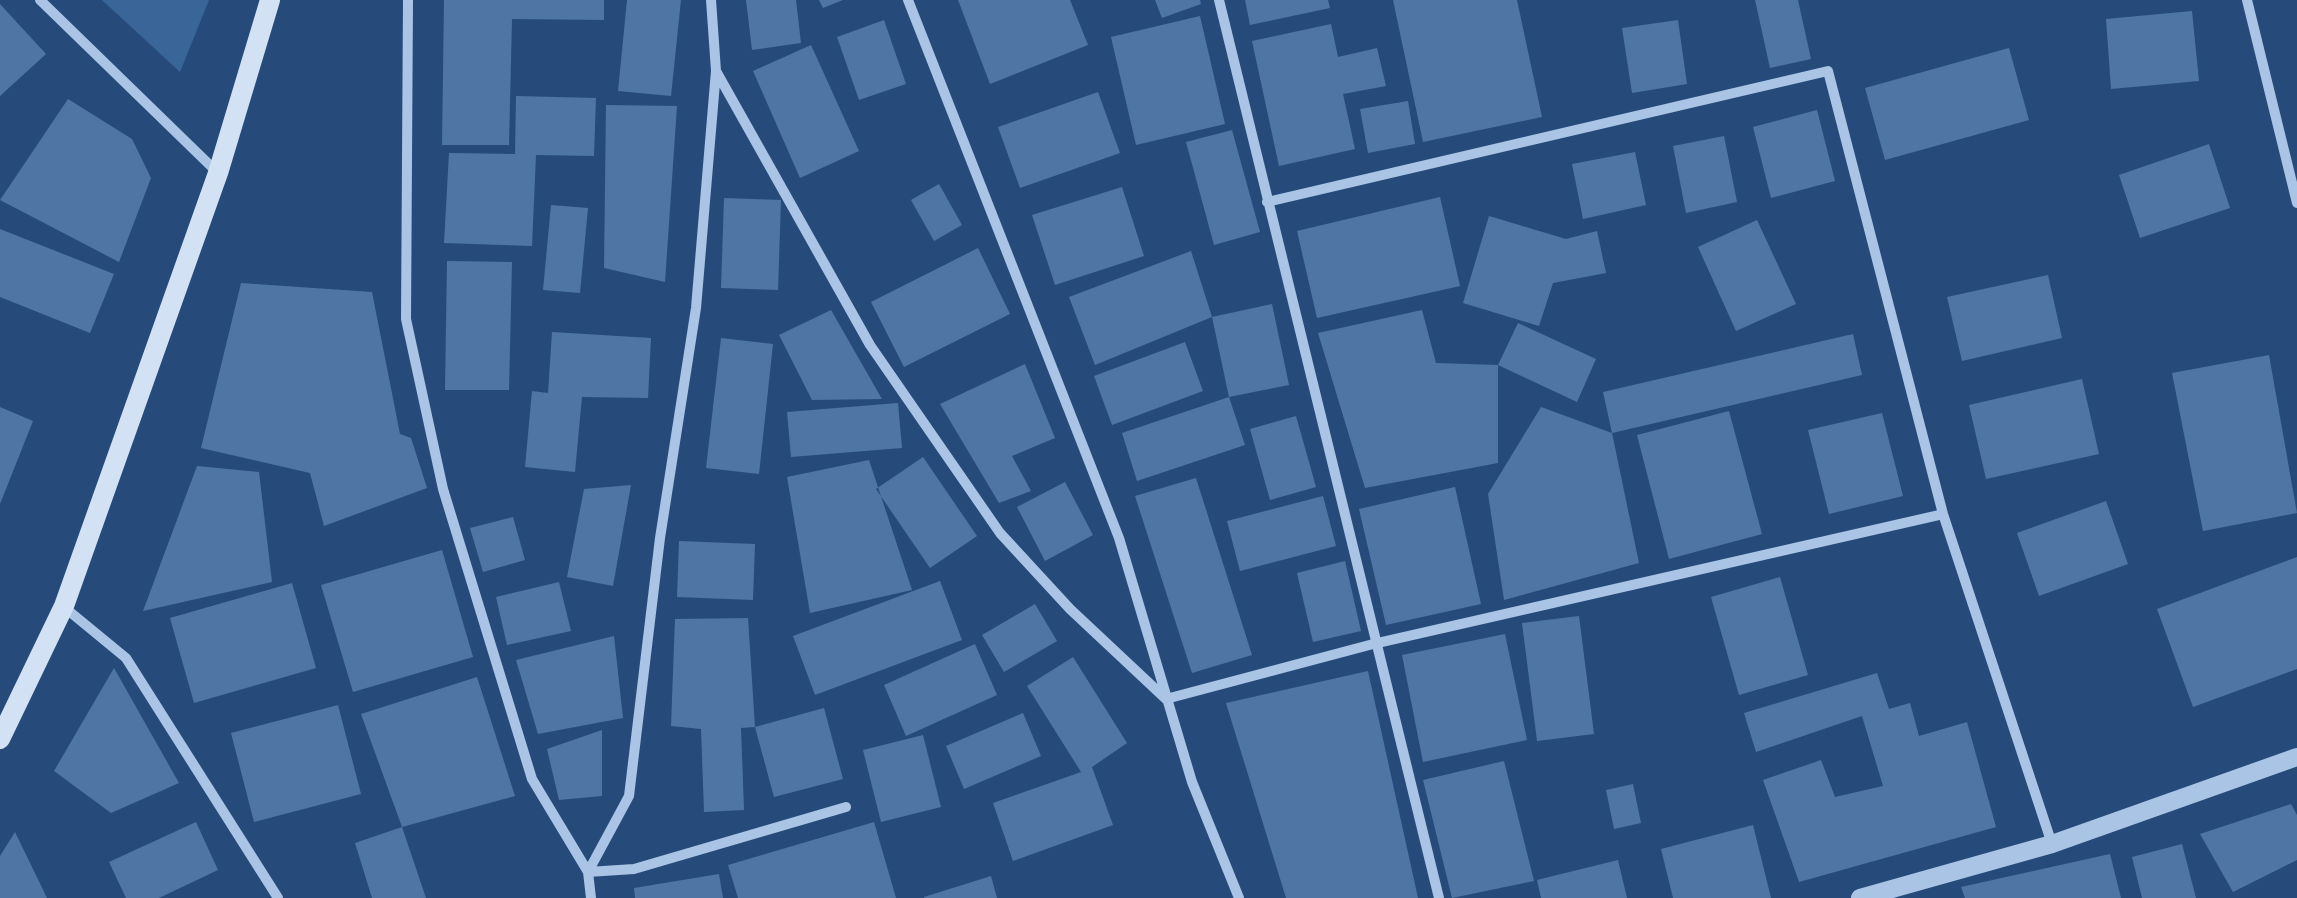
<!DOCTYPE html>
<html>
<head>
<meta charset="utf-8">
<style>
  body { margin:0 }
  canvas { display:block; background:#264b7a }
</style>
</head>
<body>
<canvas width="2297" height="898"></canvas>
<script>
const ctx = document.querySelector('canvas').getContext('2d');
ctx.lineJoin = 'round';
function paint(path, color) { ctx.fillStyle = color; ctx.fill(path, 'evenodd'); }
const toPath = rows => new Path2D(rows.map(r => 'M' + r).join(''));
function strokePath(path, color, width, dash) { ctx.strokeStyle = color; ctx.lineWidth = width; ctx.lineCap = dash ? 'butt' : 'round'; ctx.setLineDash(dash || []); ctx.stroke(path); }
paint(toPath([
  [102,0,209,0,180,72]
]), '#396598');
paint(toPath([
  [444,0,604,0,604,20,512,19,509,145,442,145],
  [627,0,681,0,671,96,618,91],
  [746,0,796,0,801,43,752,50],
  [819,0,843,0,823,8],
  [958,0,1070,0,1088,45,990,84],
  [1155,0,1200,0,1201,4,1162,18],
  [1245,0,1328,0,1330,8,1250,25],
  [1393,0,1517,0,1542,117,1423,142],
  [1755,0,1798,0,1811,59,1770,68],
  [0,4,46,54,0,96],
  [2192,11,2199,81,2111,89,2106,19],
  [1200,16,1225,124,1136,145,1111,37],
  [884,20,906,84,859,100,837,37],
  [1678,20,1687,84,1632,93,1622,28],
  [1331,24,1338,57,1377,48,1386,86,1343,94,1355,149,1279,166,1252,41],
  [811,45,859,151,800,178,753,71],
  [2009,48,2029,120,1885,160,1865,88],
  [1098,92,1120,153,1020,188,998,127],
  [516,96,596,98,594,156,536,155,532,246,444,243,449,153,515,154],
  [68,99,132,139,151,178,119,262,0,200],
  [1408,101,1415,144,1368,153,1360,109],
  [606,105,677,106,665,282,604,268],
  [1817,110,1835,181,1771,198,1753,127],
  [1232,130,1260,232,1214,245,1186,142],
  [1724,136,1737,202,1686,213,1673,146],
  [2209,144,2230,208,2140,238,2119,175],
  [1635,152,1646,205,1583,219,1572,164],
  [939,184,962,225,934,241,911,200],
  [1122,187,1144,256,1055,285,1032,215],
  [1440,197,1460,286,1317,318,1297,231],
  [724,198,781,200,778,290,721,288],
  [551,205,588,208,580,293,543,290],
  [1489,216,1566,239,1597,231,1606,273,1553,283,1539,326,1463,303],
  [1757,220,1796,304,1736,331,1698,247],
  [0,229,114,274,90,333,0,297],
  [978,248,1010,314,904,367,871,302],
  [1191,251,1212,317,1095,365,1069,297],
  [447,261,512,262,509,390,445,390],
  [2048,275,2062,338,1962,361,1947,297],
  [241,283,372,292,400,434,411,438,427,488,324,526,310,473,201,448],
  [1272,304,1289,385,1229,397,1212,317],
  [831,310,882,399,812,400,779,335],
  [1422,310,1436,363,1498,365,1498,463,1365,488,1318,333],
  [1518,323,1596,359,1577,402,1498,365],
  [552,332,651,338,648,398,582,397,575,472,525,467,532,391,548,393],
  [1853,334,1862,375,1612,433,1603,392],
  [721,338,773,344,759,474,706,468],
  [1185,342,1203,391,1112,425,1094,376],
  [2269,355,2297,513,2203,531,2172,373],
  [1025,364,1055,438,1012,456,1031,491,999,503,940,404],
  [2082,379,2099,454,1986,479,1969,405],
  [1229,397,1245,445,1137,481,1122,433],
  [898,403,902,448,791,457,787,412],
  [0,407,33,421,0,504],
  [1541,407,1612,433,1639,563,1504,600,1488,494],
  [1729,411,1762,534,1669,559,1637,435],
  [1882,413,1903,496,1829,514,1808,430],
  [1296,416,1316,487,1270,500,1250,429],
  [923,457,977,536,930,568,876,489],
  [869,460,912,590,810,613,787,477],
  [197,466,259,472,272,582,143,611],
  [1196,478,1252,655,1192,673,1135,496],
  [1065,482,1093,535,1045,561,1017,507],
  [631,485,613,586,567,577,584,489],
  [1455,487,1481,604,1386,625,1359,509],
  [1323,496,1336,546,1240,571,1227,521],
  [2106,501,2128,564,2039,596,2017,533],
  [513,517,525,560,483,572,470,528],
  [679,541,755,544,753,600,677,597],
  [442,550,473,657,353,692,321,585],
  [2297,557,2297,669,2193,707,2157,609],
  [1345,561,1361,631,1313,642,1297,573],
  [1780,577,1808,675,1739,695,1711,597],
  [940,581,962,640,815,695,793,636],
  [559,582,571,631,507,645,496,597],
  [292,583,316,668,194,703,170,618],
  [1035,604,1057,641,1004,672,982,635],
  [1579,616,1594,734,1537,741,1522,623],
  [748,618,755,727,741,728,744,810,704,812,701,729,671,726,675,619],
  [1505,634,1527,740,1423,762,1402,655],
  [614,636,623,718,538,734,516,660],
  [975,644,997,695,906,736,884,685],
  [1073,657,1127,743,1092,767,1113,825,1013,861,993,803,1081,772,1027,686],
  [114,668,179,783,111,813,54,771],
  [1368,671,1418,898,1286,898,1226,703],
  [1877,673,1889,709,1910,703,1919,736,1967,722,1996,827,1799,882,1763,780,1821,760,1835,797,1883,786,1862,716,1756,752,1744,713],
  [477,677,515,796,402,827,361,714],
  [338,705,361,794,254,822,231,733],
  [824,708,843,779,774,797,755,727],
  [1023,713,1041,756,964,789,946,746],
  [602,730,602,796,559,800,547,749],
  [923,735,941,807,881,822,863,750],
  [1504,761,1534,881,1452,898,1423,780],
  [1633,784,1641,823,1614,829,1606,790],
  [2291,804,2297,815,2297,860,2233,892,2200,834],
  [196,822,218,870,159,898,126,898,109,862],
  [874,822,896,898,738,898,728,865],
  [1753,825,1771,898,1673,898,1661,849],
  [402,827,426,898,372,898,355,843],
  [15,832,47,898,0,898,0,856],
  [2182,844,2196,898,2142,898,2132,857],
  [2110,854,2121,898,1965,898,1961,887],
  [1618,860,1627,898,1541,898,1537,880],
  [719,874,723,898,635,898,634,888],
  [991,876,997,898,924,898,924,897]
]), '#4e75a3');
strokePath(toPath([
  [40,0,218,173],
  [408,0,406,319,443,489,532,779,588,872,591,898],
  [908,0,1119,538,1192,782,1239,898],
  [1219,0,1439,898],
  [2247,0,2297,203],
  [716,71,870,345,1000,533,1070,609,1166,699,1377,643,1943,514],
  [1267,202,1828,71,1943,514,2052,844],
  [64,607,126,658,278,898],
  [588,872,629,796,660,538,696,308,716,71,711,0],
  [588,872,634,869,846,807]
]), '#a9c4e4', 10);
strokePath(toPath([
  [1860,898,2052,844,2297,757]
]), '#a9c4e4', 18);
strokePath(toPath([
  [0,739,64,606,218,173,270,0]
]), '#d2e1f4', 20);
</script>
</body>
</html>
